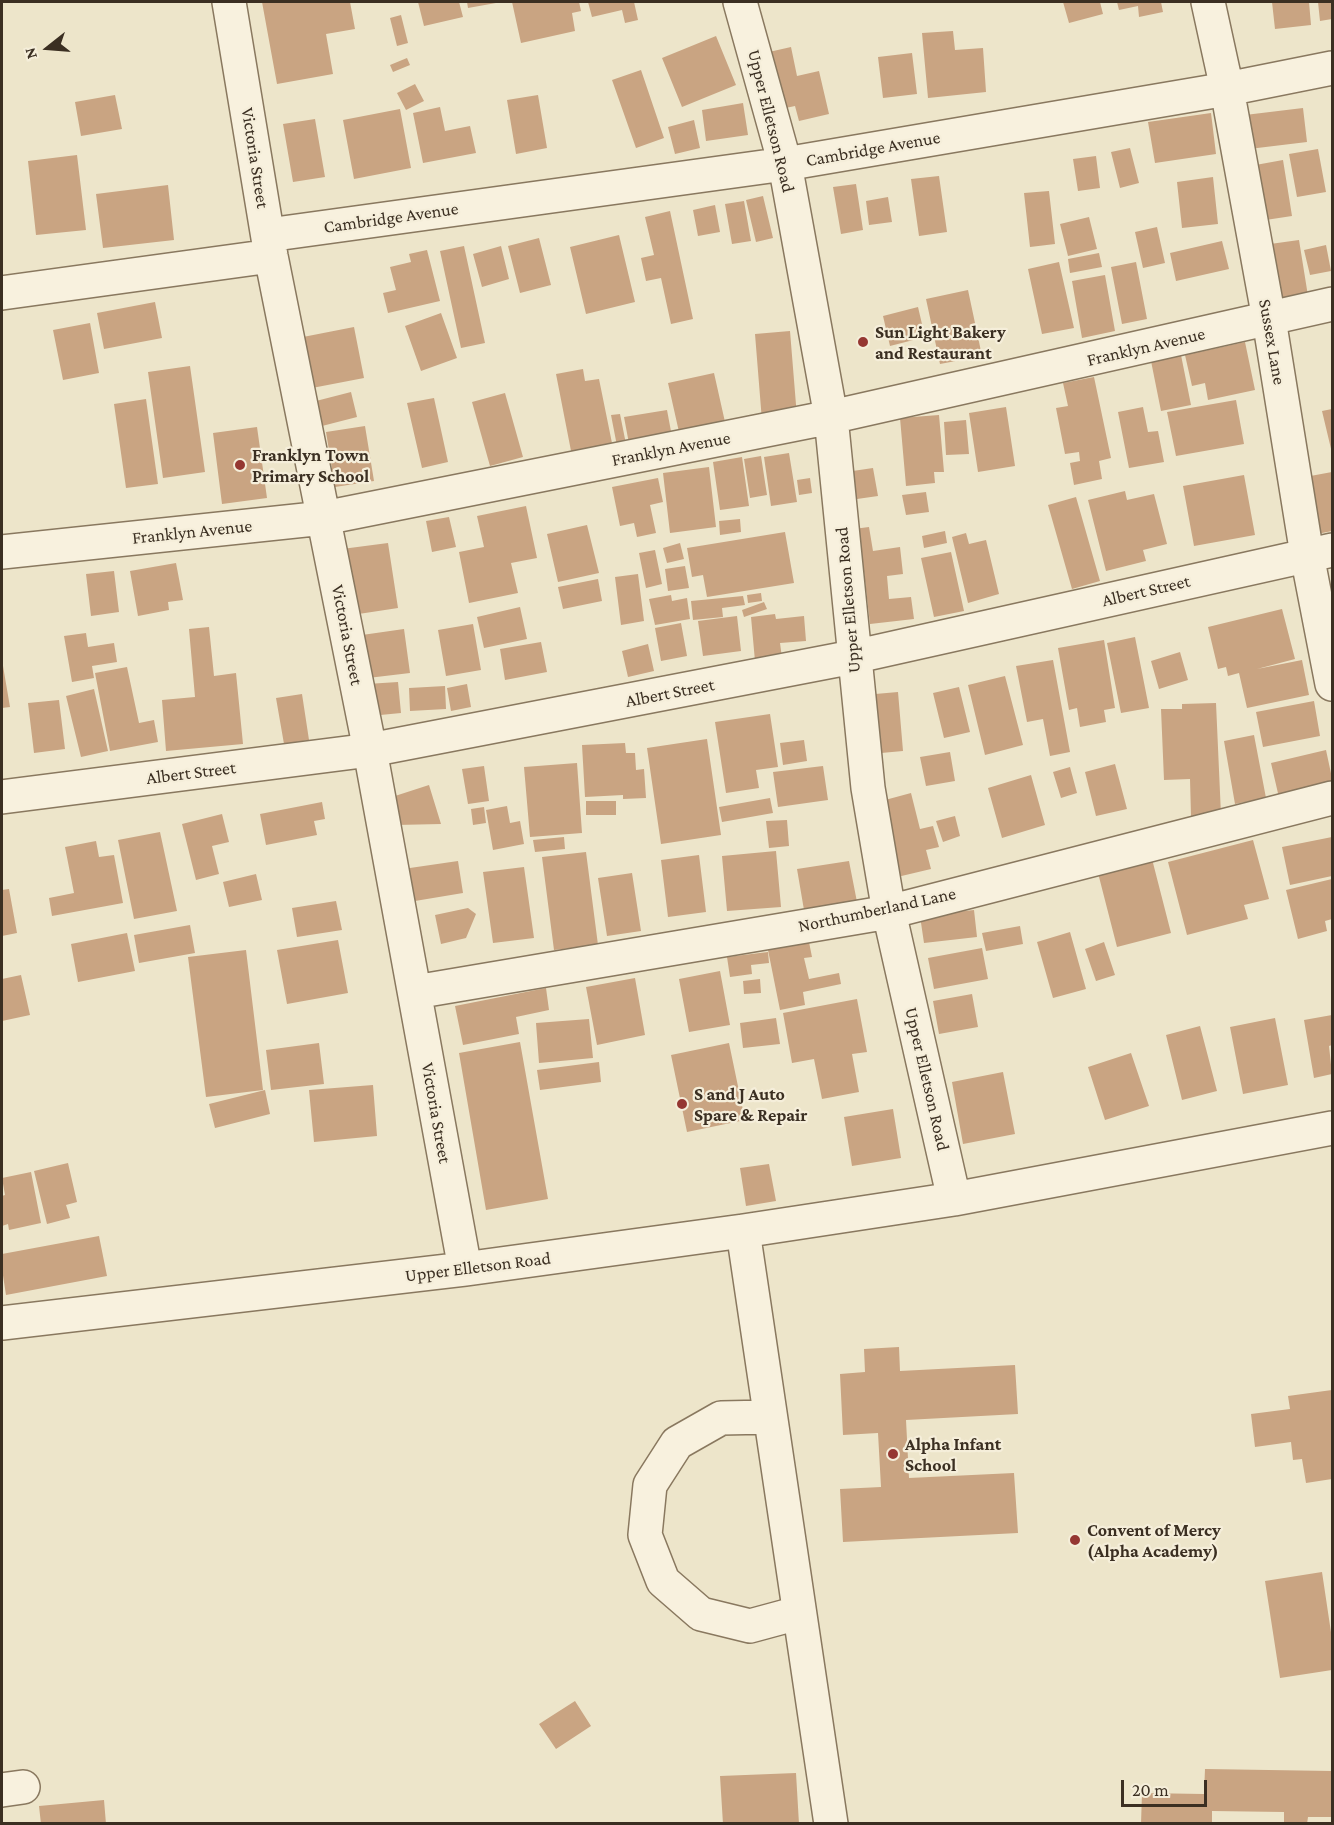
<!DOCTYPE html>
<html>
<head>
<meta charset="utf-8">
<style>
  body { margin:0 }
  #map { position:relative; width:1334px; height:1825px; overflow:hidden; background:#ede5ca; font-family:"Crimson Pro",serif }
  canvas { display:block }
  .frame { position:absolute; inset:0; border:3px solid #3b2f22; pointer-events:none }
  .north { position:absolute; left:18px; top:18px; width:60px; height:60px; -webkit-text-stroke:4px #f5eeda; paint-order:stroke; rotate:253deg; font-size:16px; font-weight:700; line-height:24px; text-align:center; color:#3b2f22 }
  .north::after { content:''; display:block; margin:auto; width:21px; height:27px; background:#3b2f22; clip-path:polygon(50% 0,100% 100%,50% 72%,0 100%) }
  .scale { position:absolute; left:1121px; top:1780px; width:86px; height:27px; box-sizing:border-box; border:3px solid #3b2f22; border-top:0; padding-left:8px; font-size:18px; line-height:21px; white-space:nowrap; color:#3b2f22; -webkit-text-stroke:4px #f5eeda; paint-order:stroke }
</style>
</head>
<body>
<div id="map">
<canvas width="1334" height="1825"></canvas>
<div class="frame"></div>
<div class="north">N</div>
<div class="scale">20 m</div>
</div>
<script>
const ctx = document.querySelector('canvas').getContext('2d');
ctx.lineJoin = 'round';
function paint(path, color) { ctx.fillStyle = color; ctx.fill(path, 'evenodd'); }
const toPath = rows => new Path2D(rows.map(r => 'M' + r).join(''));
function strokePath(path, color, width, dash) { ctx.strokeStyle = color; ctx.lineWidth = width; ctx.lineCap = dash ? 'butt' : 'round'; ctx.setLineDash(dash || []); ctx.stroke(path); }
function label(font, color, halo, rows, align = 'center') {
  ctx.font = font + ' "Crimson Pro",serif'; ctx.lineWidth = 4.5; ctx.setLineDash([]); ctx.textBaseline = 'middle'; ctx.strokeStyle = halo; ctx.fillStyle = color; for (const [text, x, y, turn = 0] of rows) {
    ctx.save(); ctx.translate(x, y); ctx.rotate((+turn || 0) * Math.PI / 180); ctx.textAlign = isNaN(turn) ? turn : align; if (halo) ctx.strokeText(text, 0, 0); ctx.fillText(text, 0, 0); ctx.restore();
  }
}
paint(toPath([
  [262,2,350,2,355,29,326,34,333,74,277,84],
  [418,2,459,2,463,17,424,26],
  [467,2,496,2,496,3,468,8],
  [512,2,579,2,581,11,572,13,575,31,521,43],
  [588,2,634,2,638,20,625,23,622,10,592,17],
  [1063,2,1100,2,1103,14,1069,23],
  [1117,2,1161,2,1163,12,1139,17,1138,6,1119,10],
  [1272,2,1309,2,1311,25,1275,29],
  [1318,2,1332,2,1332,19,1320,21],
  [401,15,408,43,397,46,390,18],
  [953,31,955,50,983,48,986,92,928,98,922,33],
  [716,36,736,85,682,107,662,58],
  [791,47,797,76,819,71,829,114,799,121,795,106,781,109,769,52],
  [912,53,917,94,883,98,878,57],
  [407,58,410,65,393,72,390,65],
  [641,70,664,138,636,148,612,80],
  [415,84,424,101,406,110,397,93],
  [115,95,122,129,81,136,75,102],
  [538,95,547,148,516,154,507,100],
  [743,103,748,135,706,141,702,110],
  [440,107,445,131,470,126,476,153,423,163,413,113],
  [1303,108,1307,142,1249,149,1245,115],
  [400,109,411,168,354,179,343,120],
  [1211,113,1216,154,1155,163,1148,122],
  [315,119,325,177,293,182,283,124],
  [694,120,700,148,675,154,668,127],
  [1130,148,1139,183,1120,188,1111,152],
  [1318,149,1326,192,1297,197,1289,154],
  [77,155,86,230,36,235,28,161],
  [1096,156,1100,188,1078,191,1073,159],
  [1283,160,1292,216,1259,221,1250,166],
  [939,176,947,232,919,236,911,179],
  [1213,177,1218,224,1182,228,1177,182],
  [856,184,863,230,841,234,833,187],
  [168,185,174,240,103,248,96,194],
  [1049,191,1055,244,1030,247,1024,193],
  [763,196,773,238,756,242,746,200],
  [888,197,892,222,869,225,866,201],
  [744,201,751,241,732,244,725,204],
  [715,205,720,232,698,236,693,210],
  [670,211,693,319,671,324,661,278,646,281,641,258,654,255,645,217],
  [1089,217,1097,249,1068,256,1060,224],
  [1157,227,1165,263,1143,268,1135,232],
  [619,235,635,302,586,314,570,247],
  [539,238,551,285,520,293,508,246],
  [1299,240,1308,296,1272,302,1263,245],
  [1222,241,1229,269,1176,281,1170,253],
  [1326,245,1331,271,1310,275,1304,250],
  [464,246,485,343,461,348,440,251],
  [501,246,509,279,482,287,473,254],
  [427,250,440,301,388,313,383,293,396,290,390,267,411,262,409,254],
  [1099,253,1102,267,1070,273,1068,259],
  [1059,262,1074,328,1042,334,1028,269],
  [1136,262,1147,319,1122,324,1111,267],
  [1105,275,1115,331,1082,338,1072,281],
  [968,290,982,356,940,364,926,299],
  [155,302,162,338,104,349,97,313],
  [918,307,925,337,890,346,883,316],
  [441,313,457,358,421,371,405,326],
  [90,323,99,373,63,380,53,330],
  [354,327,364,378,312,388,303,337],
  [790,331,797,417,762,421,755,334],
  [1245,342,1255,390,1208,400,1205,383,1192,386,1185,355],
  [1181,355,1191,405,1161,411,1151,361],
  [190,366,205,472,163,478,148,372],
  [583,369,585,381,599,379,613,448,572,456,556,374],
  [714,373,725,422,679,432,668,383],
  [1094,377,1111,458,1099,461,1102,479,1074,485,1070,463,1080,461,1079,452,1065,454,1056,408,1068,406,1063,383],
  [351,392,357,417,322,426,316,401],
  [505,393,523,457,490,466,472,402],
  [434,398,448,462,422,468,407,403],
  [146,399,158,484,126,488,114,404],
  [1236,400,1244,444,1176,456,1167,412],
  [1006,407,1015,466,978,472,969,413],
  [1143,407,1148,432,1158,431,1164,462,1129,468,1118,412],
  [1332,409,1332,453,1322,411],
  [667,410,673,442,630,449,624,417],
  [620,414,626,444,617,446,611,415],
  [939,415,944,472,934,472,935,483,906,486,900,418],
  [966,420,969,454,946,455,944,422],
  [365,426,374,481,335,487,326,432],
  [257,427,267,498,222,504,213,433],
  [789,453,797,502,771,506,764,457],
  [761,456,767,495,750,498,744,459],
  [742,457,749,506,720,510,713,462],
  [709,467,716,527,670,533,663,473],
  [873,468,878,496,850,500,846,472],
  [1332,472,1332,531,1317,534,1305,477],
  [1244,475,1255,535,1194,546,1183,486],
  [658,478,663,502,650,505,656,533,637,537,634,523,620,526,612,487],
  [810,478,812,493,799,495,797,480],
  [1125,491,1127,500,1154,494,1167,544,1143,550,1146,561,1106,571,1088,500],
  [926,492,929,512,906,515,902,495],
  [1076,497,1100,581,1072,589,1048,505],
  [526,506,537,558,511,563,518,593,469,603,459,552,484,547,477,516],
  [449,517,456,547,432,552,426,521],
  [740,519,741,532,720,535,719,521],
  [587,525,599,573,558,582,547,534],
  [869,527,873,551,900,547,903,574,887,576,889,599,911,597,914,619,870,624,864,572,851,574,846,530],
  [945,531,947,543,924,548,922,536],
  [785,532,794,583,707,597,703,575,692,577,687,548],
  [966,533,969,544,986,540,999,594,968,603,952,537],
  [388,543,398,608,352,615,342,549],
  [680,543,684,559,667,563,663,548],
  [655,550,662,584,646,588,639,553],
  [951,552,964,611,934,617,921,558],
  [176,563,183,600,168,602,169,610,138,616,130,571],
  [685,566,689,588,668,591,665,569],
  [114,571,119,612,91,616,86,574],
  [638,574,644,621,621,625,615,577],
  [598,579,602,601,563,609,558,587],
  [761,593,762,601,748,603,747,595],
  [671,595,672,601,687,598,690,619,655,625,649,599],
  [743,596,745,605,722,608,723,617,693,620,691,601],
  [764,602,767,609,744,617,742,610],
  [520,607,527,639,484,648,477,617],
  [1282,609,1295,659,1257,669,1302,660,1309,695,1247,708,1239,673,1228,676,1226,667,1218,669,1208,627],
  [775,614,776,619,804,616,806,641,780,643,782,658,755,661,751,617],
  [737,616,741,651,703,656,698,621],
  [681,623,687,656,661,661,655,628],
  [473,624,481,670,446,676,438,630],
  [209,627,214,676,236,673,243,744,166,751,162,700,195,697,189,629],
  [404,629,410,673,368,678,362,635],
  [86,633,88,647,114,643,117,662,92,666,94,678,72,682,64,636],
  [1135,637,1149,708,1121,713,1107,643],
  [1104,640,1115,708,1104,710,1106,722,1080,727,1077,708,1069,710,1058,648],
  [541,642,547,672,505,680,500,649],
  [648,644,654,671,628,677,622,651],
  [1180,652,1188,680,1159,689,1151,661],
  [2,660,10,707,2,708],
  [1053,660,1070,752,1050,756,1043,719,1027,722,1016,666],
  [127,667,139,723,154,720,158,742,110,751,95,673],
  [1005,676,1023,745,985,755,968,685],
  [398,682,401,713,370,716,367,684],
  [467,684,471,707,451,711,447,688],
  [445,686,446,709,410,711,409,688],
  [959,687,970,732,944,738,933,693],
  [94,689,108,751,81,757,66,696],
  [898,692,903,751,870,754,864,695],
  [302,694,309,740,284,744,276,698],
  [59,700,65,749,34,753,28,703],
  [1314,701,1320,736,1263,747,1256,712],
  [1216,703,1221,815,1191,816,1190,779,1164,780,1161,709,1182,709,1182,704],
  [770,714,778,767,756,770,759,788,726,793,715,722],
  [1254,735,1266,798,1235,804,1224,741],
  [707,739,721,835,661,844,647,748],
  [804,740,807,761,783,765,780,743],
  [625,743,626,753,635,753,636,770,644,769,646,798,623,799,623,795,585,797,582,745],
  [1326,750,1332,778,1332,790,1280,802,1271,763],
  [950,752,955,781,926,786,920,757],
  [577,763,582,833,530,837,524,767],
  [1115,764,1127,809,1096,816,1085,772],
  [484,766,489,801,468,804,462,769],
  [823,766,828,800,778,807,773,772],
  [1070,767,1077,793,1061,798,1053,772],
  [1031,775,1045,825,1002,838,988,788],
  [429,785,441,824,396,825,395,796],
  [911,793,920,829,933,826,939,847,926,850,931,869,893,878,874,803],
  [770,798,773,813,722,822,719,807],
  [586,801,616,801,616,815,586,815],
  [322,802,325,819,314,821,317,835,266,845,260,814],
  [507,806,510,823,520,821,524,844,493,850,486,810],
  [484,807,486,823,473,825,471,809],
  [222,814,229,842,212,846,219,874,196,880,182,824],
  [955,816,960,836,943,842,936,821],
  [787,820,789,846,769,848,766,821],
  [160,832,177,911,134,919,118,840],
  [564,837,565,849,535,852,533,840],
  [1332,837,1332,876,1290,885,1282,847],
  [1253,840,1269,899,1244,905,1248,919,1187,935,1168,862],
  [96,841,99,857,114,855,123,903,52,916,49,898,74,893,65,847],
  [776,851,781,907,727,911,722,856],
  [586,852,598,945,554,950,542,857],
  [699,855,706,912,668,917,661,860],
  [1152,859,1171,933,1117,947,1098,873],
  [458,861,463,893,409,902,403,869],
  [849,861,857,902,804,910,797,869],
  [524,867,534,938,493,943,483,872],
  [632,873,641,931,607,936,598,878],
  [256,874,262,900,229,907,223,882],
  [1332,879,1332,919,1325,921,1327,931,1298,939,1286,890],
  [9,889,17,933,2,936,2,890],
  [336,901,342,930,297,937,292,908],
  [468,908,476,914,466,938,441,944,435,915],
  [974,910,977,937,924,943,920,916],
  [190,925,195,953,139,963,134,935],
  [1020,926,1023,944,986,951,982,933],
  [1070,932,1086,989,1053,998,1037,942],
  [127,933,135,971,78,982,71,944],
  [808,937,812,957,804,958,809,979,839,973,841,984,803,992,805,1005,780,1010,767,945],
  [338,940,348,993,287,1004,277,950],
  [1104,942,1115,975,1096,981,1085,949],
  [982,948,988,979,934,989,928,958],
  [246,950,263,1090,206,1097,188,957],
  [768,952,769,963,751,965,752,974,730,977,727,957],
  [720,971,730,1025,689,1032,679,979],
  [21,975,30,1015,2,1021,2,979],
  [635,978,645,1035,597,1045,586,987],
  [760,979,761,993,744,994,743,981],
  [546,988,549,1010,516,1017,519,1034,463,1045,455,1006],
  [972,994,978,1027,939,1034,933,1001],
  [857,999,867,1052,852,1054,859,1092,822,1099,814,1059,792,1063,783,1013],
  [1332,1015,1332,1045,1329,1046,1332,1074,1314,1078,1304,1020],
  [776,1018,780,1044,743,1048,740,1023],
  [1275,1018,1288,1085,1243,1094,1230,1027],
  [589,1019,593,1058,539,1063,536,1023],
  [1200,1026,1217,1091,1182,1100,1166,1035],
  [520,1042,548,1199,486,1210,459,1053],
  [319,1043,324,1084,271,1090,266,1050],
  [729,1043,745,1120,687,1132,671,1055],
  [1131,1053,1149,1106,1105,1120,1088,1067],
  [599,1062,601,1082,540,1090,537,1070],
  [1003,1072,1015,1134,963,1144,952,1082],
  [373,1085,377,1136,314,1142,309,1090],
  [265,1090,270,1114,215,1128,209,1104],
  [893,1109,901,1158,852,1166,844,1117],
  [68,1163,77,1202,66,1205,70,1218,47,1224,34,1171],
  [769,1164,776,1201,746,1206,740,1168],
  [31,1172,41,1223,9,1230,8,1224,2,1226,2,1196,5,1195,2,1178],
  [99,1236,107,1276,6,1295,2,1269,2,1254],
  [899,1347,900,1371,1015,1365,1018,1414,906,1420,909,1478,1014,1473,1018,1533,843,1542,840,1489,881,1487,878,1433,843,1435,840,1374,865,1372,864,1349],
  [1332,1390,1332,1479,1306,1483,1302,1459,1293,1460,1291,1442,1255,1447,1251,1414,1290,1409,1288,1396],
  [1322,1572,1332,1639,1332,1670,1280,1678,1265,1581],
  [575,1701,591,1726,556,1749,539,1724],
  [1205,1769,1332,1771,1332,1817,1308,1817,1307,1824,1284,1824,1284,1812,1212,1811,1212,1824,1141,1824,1142,1793,1204,1794],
  [796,1773,799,1824,723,1824,720,1776],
  [104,1800,106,1824,41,1824,39,1806]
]), '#c9a482');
const minor = toPath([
  [229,2,271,256,370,750,465,1269],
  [740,2,785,164,831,417,868,788,889,912,954,1199],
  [1208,2,1227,89,1269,319,1307,555,1332,684],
  [268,235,785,164,1227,89,1332,68],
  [2,293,271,256],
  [2,552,324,518,831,417,1332,304],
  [2,797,370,750,853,657,1332,550],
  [415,992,889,912,1332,798],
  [743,1231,831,1824],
  [2,1323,465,1269,743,1231,954,1199,1332,1128],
  [770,1417,721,1418,677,1443,650,1485,645,1535,663,1581,701,1614,750,1626,798,1613],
  [2,1790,23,1787]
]);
strokePath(minor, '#89785f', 36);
strokePath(minor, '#f8f1de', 33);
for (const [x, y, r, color] of [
  [863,342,6,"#953732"],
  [240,465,6,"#953732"],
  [682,1104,6,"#953732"],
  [893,1454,6,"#953732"],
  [1075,1540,6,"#953732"]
]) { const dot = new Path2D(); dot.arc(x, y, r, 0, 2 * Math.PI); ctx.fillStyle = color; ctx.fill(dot); strokePath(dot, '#f5eeda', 2); }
label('18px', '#3b2f22', '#f5eeda', [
  ["Upper Elletson Road",771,121,76],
  ["Cambridge Avenue",873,149,-10],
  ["Victoria Street",255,158,81],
  ["Cambridge Avenue",391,218,-8],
  ["Sussex Lane",1272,342,80],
  ["Franklyn Avenue",1146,347,-13],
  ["Franklyn Avenue",671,449,-11],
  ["Franklyn Avenue",192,532,-6],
  ["Albert Street",1146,591,-13],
  ["Upper Elletson Road",848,600,-95],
  ["Victoria Street",347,635,79],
  ["Albert Street",670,693,-11],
  ["Albert Street",191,773,-7],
  ["Northumberland Lane",877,910,-12],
  ["Upper Elletson Road",927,1079,77],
  ["Victoria Street",436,1113,80],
  ["Upper Elletson Road",478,1267,-7]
]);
label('bold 18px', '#3b2f22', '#f5eeda', [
  ["Sun Light Bakery",875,332],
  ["and Restaurant",875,353],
  ["Franklyn Town",252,455],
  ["Primary School",252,476],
  ["S and J Auto",694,1094],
  ["Spare & Repair",694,1115],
  ["Alpha Infant",905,1444],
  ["School",905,1465],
  ["Convent of Mercy",1087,1530],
  ["(Alpha Academy)",1087,1551]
], 'left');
</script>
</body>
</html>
